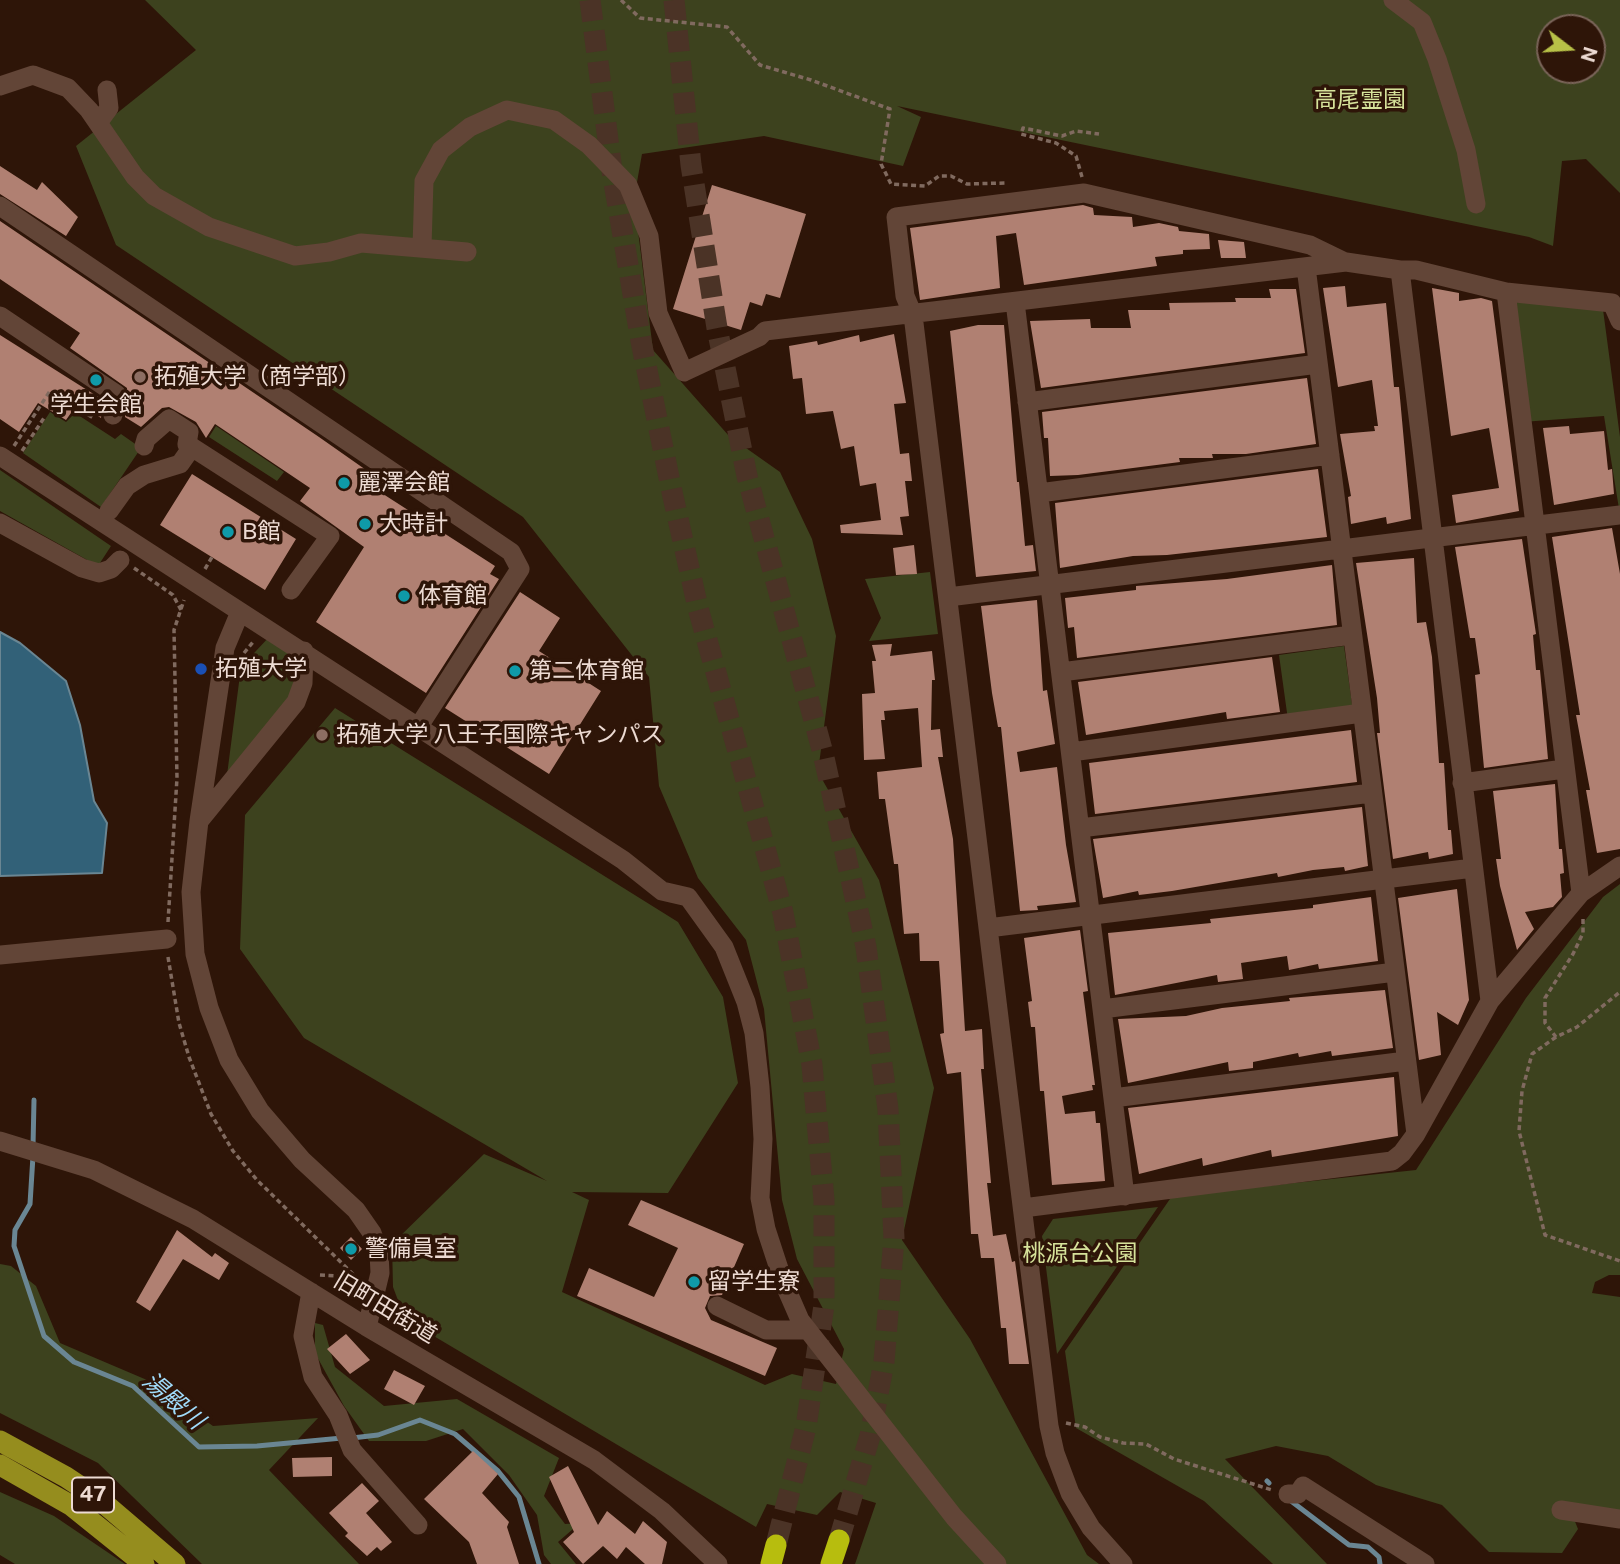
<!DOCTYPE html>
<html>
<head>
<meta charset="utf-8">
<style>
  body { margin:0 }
  #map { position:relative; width:1620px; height:1564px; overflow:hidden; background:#2e1508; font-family:"Public Sans",sans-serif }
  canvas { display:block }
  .north { position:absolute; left:1536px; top:14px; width:70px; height:70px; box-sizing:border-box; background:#2e1508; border:2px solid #7a6459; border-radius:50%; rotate:107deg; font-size:19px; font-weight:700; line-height:28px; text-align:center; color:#eddbd3 }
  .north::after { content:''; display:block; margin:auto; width:24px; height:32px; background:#b8c147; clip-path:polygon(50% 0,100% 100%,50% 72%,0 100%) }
</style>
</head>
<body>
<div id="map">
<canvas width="1620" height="1564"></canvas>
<div class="north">N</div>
</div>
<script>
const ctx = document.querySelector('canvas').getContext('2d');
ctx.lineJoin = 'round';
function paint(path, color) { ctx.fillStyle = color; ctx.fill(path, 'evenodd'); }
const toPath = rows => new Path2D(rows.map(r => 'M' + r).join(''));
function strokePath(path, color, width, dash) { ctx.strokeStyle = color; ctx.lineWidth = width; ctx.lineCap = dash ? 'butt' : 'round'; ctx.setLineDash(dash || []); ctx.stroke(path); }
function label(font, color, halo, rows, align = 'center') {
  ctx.font = font + ' "Public Sans","Noto Sans JP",sans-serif'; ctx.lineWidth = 7; ctx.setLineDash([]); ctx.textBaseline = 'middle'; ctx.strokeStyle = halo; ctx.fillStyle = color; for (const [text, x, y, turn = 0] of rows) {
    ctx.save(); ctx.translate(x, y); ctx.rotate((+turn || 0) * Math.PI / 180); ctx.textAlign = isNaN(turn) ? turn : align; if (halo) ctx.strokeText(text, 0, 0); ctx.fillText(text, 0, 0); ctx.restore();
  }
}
paint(toPath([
  [145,0,1620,0,1620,193,1586,159,1562,161,1553,246,1529,237,897,106,921,117,903,166,764,136,642,154,634,199,653,350,729,436,780,472,812,539,836,636,818,772,879,880,934,1088,902,1240,970,1339,1087,1555,1099,1564,855,1564,876,1503,840,1492,817,1515,767,1504,756,1527,405,1319,393,1287,392,1244,484,1154,547,1181,304,1038,240,949,245,815,335,708,678,922,723,997,738,1083,668,1193,572,1192,589,1200,562,1292,765,1385,792,1374,836,1384,844,1349,797,1259,782,1200,764,1009,746,940,698,878,659,786,649,677,523,517,116,245,76,146,196,50],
  [1550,28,1592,28,1592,70,1550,70],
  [1506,292,1602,302,1620,437,1620,515,1604,416,1522,422],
  [50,412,66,422,75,413,115,439,121,434,141,448,101,507,23,453],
  [216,426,284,472,277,481,209,437],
  [0,470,111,546,98,566,0,511],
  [930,572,938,634,869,641,881,618,865,579],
  [270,636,296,660,292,696,227,775,241,667],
  [1344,646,1353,711,1288,720,1279,655],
  [1620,884,1620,1275,1609,1275,1595,1282,1592,1293,1620,1297,1620,1512,1570,1509,1578,1529,1562,1553,1489,1552,1442,1505,1376,1485,1328,1456,1276,1446,1225,1459,1327,1564,1273,1564,1204,1501,1076,1428,1065,1351,1172,1196,1416,1170,1526,998,1603,897],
  [1158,1207,1057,1354,1042,1236,1053,1219],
  [0,1264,11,1266,36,1286,60,1343,147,1380,213,1426,318,1418,269,1470,359,1564,202,1564,98,1463,0,1413],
  [315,1323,323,1325,335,1367,384,1406,457,1399,559,1458,544,1496,565,1524,580,1523,558,1542,576,1564,551,1564,544,1555,537,1515,509,1475,463,1429,426,1441,369,1441,344,1406,315,1353],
  [0,1492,54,1516,125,1564,15,1564,0,1555]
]), '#3d421e');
const water = toPath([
  [0,632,20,643,66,681,80,725,94,801,107,823,102,873,0,876,0,632]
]);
paint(water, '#326178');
strokePath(water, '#6a8693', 2);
strokePath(toPath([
  [33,1146,34,1100],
  [33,1156,30,1204,15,1230,14,1246,44,1336,74,1362,133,1386,199,1447,257,1446,342,1438],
  [352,1438,378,1435,420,1420,455,1434,498,1471,519,1497,539,1564],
  [1267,1481,1269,1483],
  [1291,1501,1349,1545,1368,1547,1379,1557,1380,1564]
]), '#6a8693', 5);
paint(toPath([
  [0,166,37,190,42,182,78,217,66,236,0,194],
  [712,185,806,214,780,298,766,294,762,306,750,302,741,330,673,309],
  [1083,205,1093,208,1094,215,1132,217,1133,227,1159,223,1178,227,1179,231,1209,234,1210,249,1183,250,1183,254,1155,257,1157,266,1024,285,1016,233,996,236,1000,288,920,300,910,228],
  [0,221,319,437,386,484,380,492,495,566,490,574,499,579,426,693,316,622,364,547,300,501,310,488,215,424,206,438,196,422,169,407,162,408,141,427,125,417,127,388,70,348,80,333,0,279],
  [1218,240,1244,242,1246,258,1221,258],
  [1345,286,1347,307,1386,303,1394,387,1399,387,1411,519,1387,524,1386,517,1351,524,1348,497,1351,496,1340,434,1375,431,1374,426,1378,426,1372,380,1338,387,1323,288],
  [1432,288,1459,293,1459,301,1481,298,1492,301,1519,511,1456,523,1452,495,1499,488,1489,428,1451,436],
  [1269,289,1296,289,1305,353,1041,388,1030,321,1090,319,1091,328,1131,328,1128,310,1170,310,1169,303,1236,302,1235,298,1271,298],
  [978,325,1004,325,1017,482,1019,482,1025,546,1033,545,1036,571,976,577,950,331],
  [894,334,906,403,894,404,900,454,909,453,912,481,905,481,909,516,900,517,903,535,841,533,840,525,881,520,876,483,860,486,854,446,841,449,833,411,806,414,802,378,793,379,789,346,817,341,818,345,859,335,860,342],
  [0,335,103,400,101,418,78,403,66,420,38,403,19,432,0,419],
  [1307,378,1316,444,1246,454,1212,454,1213,458,1179,458,1180,462,1078,475,1050,476,1048,438,1044,438,1042,412],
  [1569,426,1570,434,1604,431,1608,470,1612,469,1614,494,1554,505,1543,428],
  [1318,469,1327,537,1167,555,1133,556,1060,568,1055,503],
  [192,474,296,539,265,590,160,525],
  [1612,528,1620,574,1620,849,1597,853,1586,790,1590,790,1576,715,1580,715,1552,537],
  [1522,539,1536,634,1533,635,1536,670,1540,670,1548,759,1484,768,1475,675,1480,674,1475,638,1470,638,1455,547],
  [914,545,917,574,896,575,893,548],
  [1414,558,1417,623,1426,622,1432,657,1439,763,1444,763,1448,830,1451,830,1453,854,1429,859,1428,852,1393,859,1377,733,1380,733,1377,698,1356,563],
  [1332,565,1337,625,1077,658,1074,627,1068,628,1065,598,1136,590,1136,586,1227,579],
  [520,592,560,618,539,651,601,691,549,774,445,708],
  [1037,600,1043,691,1047,690,1055,744,1017,752,1020,772,1057,767,1066,845,1076,902,1037,906,1038,910,1020,911,1001,727,998,727,992,693,981,606],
  [892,644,890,656,932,651,935,680,932,680,931,730,940,729,943,757,938,757,953,839,965,1031,982,1029,984,1069,981,1069,991,1183,987,1183,993,1236,1006,1234,1012,1262,1015,1261,1029,1364,1009,1364,1006,1328,1001,1328,994,1258,981,1258,978,1234,971,1234,961,1072,947,1074,940,1034,944,1033,939,961,920,961,919,933,904,934,898,864,894,864,885,799,879,799,877,772,922,767,918,708,884,711,885,720,881,720,885,759,864,760,862,694,875,693,872,661,876,661,872,645],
  [1272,657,1280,712,1227,719,1226,712,1086,735,1078,682],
  [1351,730,1357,782,1095,814,1089,763],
  [1555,784,1559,849,1562,849,1564,873,1560,874,1562,897,1553,907,1525,912,1534,929,1517,950,1500,886,1496,859,1501,859,1493,791],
  [1362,807,1368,866,1345,871,1344,867,1313,870,1278,877,1277,873,1172,891,1139,895,1138,891,1103,898,1093,839],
  [1457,889,1469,1000,1458,1025,1437,1012,1441,1055,1419,1060,1398,898],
  [1371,897,1378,961,1319,969,1318,964,1289,970,1287,956,1241,963,1243,979,1218,982,1217,975,1115,995,1108,933,1211,923,1210,919,1313,908,1313,905],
  [1080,930,1088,991,1083,992,1095,1085,1092,1085,1093,1090,1062,1096,1065,1114,1095,1111,1096,1123,1100,1123,1105,1181,1052,1185,1044,1091,1040,1091,1035,1027,1031,1027,1028,1002,1032,1001,1024,938],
  [1385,990,1393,1048,1332,1056,1331,1051,1299,1057,1298,1053,1253,1062,1253,1068,1229,1071,1228,1062,1128,1083,1118,1019,1186,1016,1222,1008,1290,1001,1289,998],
  [1394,1077,1398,1136,1272,1157,1271,1150,1203,1166,1202,1158,1139,1174,1128,1108],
  [641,1200,744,1244,722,1295,710,1296,705,1308,711,1320,777,1348,765,1376,577,1296,589,1268,654,1297,678,1248,628,1225],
  [177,1230,212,1257,215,1253,229,1263,219,1280,183,1259,150,1311,136,1302],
  [351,1237,362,1249,351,1260,340,1248],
  [346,1334,370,1360,350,1374,327,1349],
  [394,1370,425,1386,414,1405,384,1389],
  [473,1451,498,1474,482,1493,509,1522,507,1527,519,1564,477,1564,469,1542,424,1499],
  [332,1457,332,1476,293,1477,292,1458],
  [568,1466,598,1525,607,1511,635,1534,643,1521,667,1542,662,1564,645,1564,626,1547,617,1559,603,1546,583,1564,563,1542,574,1532,549,1477],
  [362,1483,379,1501,366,1513,392,1542,381,1551,377,1547,367,1556,345,1536,348,1533,329,1513]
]), '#b08072');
strokePath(toPath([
  [590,0,612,171,641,341,672,492,698,608,783,913,812,1065,824,1200,824,1305,806,1427,776,1545],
  [674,0,691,165,717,328,747,476,823,753,866,947,888,1109,894,1238,884,1362,870,1436,839,1540]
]), '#4b3326', 21, [21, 10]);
strokePath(toPath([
  [621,0,640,18,727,27,760,65,811,80,890,109,881,164,891,184,925,186,939,176,951,176,967,184,1005,183],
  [1082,177,1076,156,1056,143,1021,134,1023,128,1062,136,1076,131,1099,134],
  [14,446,50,391,95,419],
  [22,451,44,418],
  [134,568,173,595,181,610],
  [205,569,212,557],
  [244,653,253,642],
  [1583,919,1583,933,1573,954,1545,998,1545,1023,1556,1037,1577,1027,1620,992],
  [168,922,177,778,174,630,184,600],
  [168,957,179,1023,189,1057,211,1114,233,1151,257,1180,356,1277],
  [1556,1037,1532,1054,1522,1091,1519,1131,1545,1235,1620,1261],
  [320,1275,354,1277],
  [394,1308,399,1324],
  [1066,1423,1085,1427,1100,1437,1123,1443,1146,1444,1174,1459,1272,1490]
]), '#806a5f', 3.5, [5, 3.5]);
strokePath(toPath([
  [1393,0,1422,22,1437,59,1466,150,1476,204],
  [0,86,33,75,68,88,89,110,135,177,154,196,209,227,295,256,329,252,361,243,467,252],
  [98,123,109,108,107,90],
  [0,206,511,552,520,569,419,726],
  [422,247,424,181,441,150,470,127,507,110,554,120,589,145,628,185,649,236,658,313,684,372,759,337,765,331,1346,262,1400,270,1490,1001,1416,1134,1402,1153,1392,1161,1023,1208],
  [1306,267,1416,1134],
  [1400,270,1416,270,1506,292,1612,303,1620,321],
  [1506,292,1581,893],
  [1015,302,1125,1196],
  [0,316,116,394,113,415],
  [1027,402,1318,364],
  [144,446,146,439,169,419,189,432,187,444,330,536,291,590],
  [0,456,623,860,662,891,688,897,724,947,746,1002,754,1033,760,1087,763,1139,760,1198,766,1229,783,1281,800,1320,954,1517,997,1564],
  [1039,493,1330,455],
  [109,511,127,486,144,475,180,464,192,447],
  [0,523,82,568,99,573,111,569,120,560],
  [948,597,1620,515],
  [240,612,225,648,199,821,191,892,195,954,209,1008,229,1060,260,1111,302,1160,356,1210,372,1233,379,1253,380,1273,367,1327],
  [1061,672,1352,635],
  [1071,752,1362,713],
  [1462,783,1564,769],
  [200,820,296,702,303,683,304,651],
  [1080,828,1372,793],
  [988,928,1473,868],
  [0,955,167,939],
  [1490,1001,1581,893,1620,866],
  [1102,1009,1395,972],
  [1113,1098,1406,1061],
  [0,1141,94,1170,193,1219,367,1327,594,1460,662,1511,718,1564],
  [311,1292,303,1336,313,1377,338,1415,352,1450,418,1525],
  [717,1306,766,1330,806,1330],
  [1288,1494,1298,1494,1303,1486,1425,1564],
  [1561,1510,1620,1519],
  [1123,1564,1091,1528,1070,1493,1055,1453,1049,1426,913,315,905,296,896,217,1084,193,1310,245,1345,262]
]), '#624537', 19);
strokePath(toPath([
  [0,1441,66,1477,99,1499,175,1564],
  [0,1465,72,1506,144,1564]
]), '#958d1e', 21);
strokePath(toPath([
  [771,1564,776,1545],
  [831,1564,839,1540]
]), '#b7bd0e', 21);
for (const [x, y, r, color] of [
  [140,377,7,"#8d6e63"],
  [96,380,7,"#0f9aa8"],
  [344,483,7,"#0f9aa8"],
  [365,524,7,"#0f9aa8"],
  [228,532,7,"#0f9aa8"],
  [404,596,7,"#0f9aa8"],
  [201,669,7,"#1a4fb4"],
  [515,671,7,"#0f9aa8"],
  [322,735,7,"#8d6e63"],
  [351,1249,7,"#0f9aa8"],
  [694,1282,7,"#0f9aa8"]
]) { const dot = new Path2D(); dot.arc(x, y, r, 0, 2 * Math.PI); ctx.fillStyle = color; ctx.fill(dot); strokePath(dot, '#2e1508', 2.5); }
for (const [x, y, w] of [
  [93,1495,42]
]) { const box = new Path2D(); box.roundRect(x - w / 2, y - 17.5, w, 35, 5); ctx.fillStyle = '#2e1508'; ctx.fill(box); strokePath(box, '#eddbd3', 2); }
label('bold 21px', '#eddbd3', null, [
  ["47",93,1495]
]);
label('23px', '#d6e29a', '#2e1508', [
  ["高尾霊園",1360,100],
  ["桃源台公園",1080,1254]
]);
label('23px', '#eddbd3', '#2e1508', [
  ["拓殖大学（商学部）",154,377],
  ["学生会館",96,405,"center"],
  ["麗澤会館",358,483],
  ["大時計",379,524],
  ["B館",242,532],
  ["体育館",418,596],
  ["拓殖大学",215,669],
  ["第二体育館",529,671],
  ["拓殖大学 八王子国際キャンパス",336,735],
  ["警備員室",365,1249],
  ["留学生寮",708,1282]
], 'left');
label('23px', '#eddbd3', '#2e1508', [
  ["旧町田街道",385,1308,31]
]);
label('italic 24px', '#a0dbfa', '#2e1508', [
  ["湯殿川",173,1401,41]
]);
</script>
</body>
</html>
